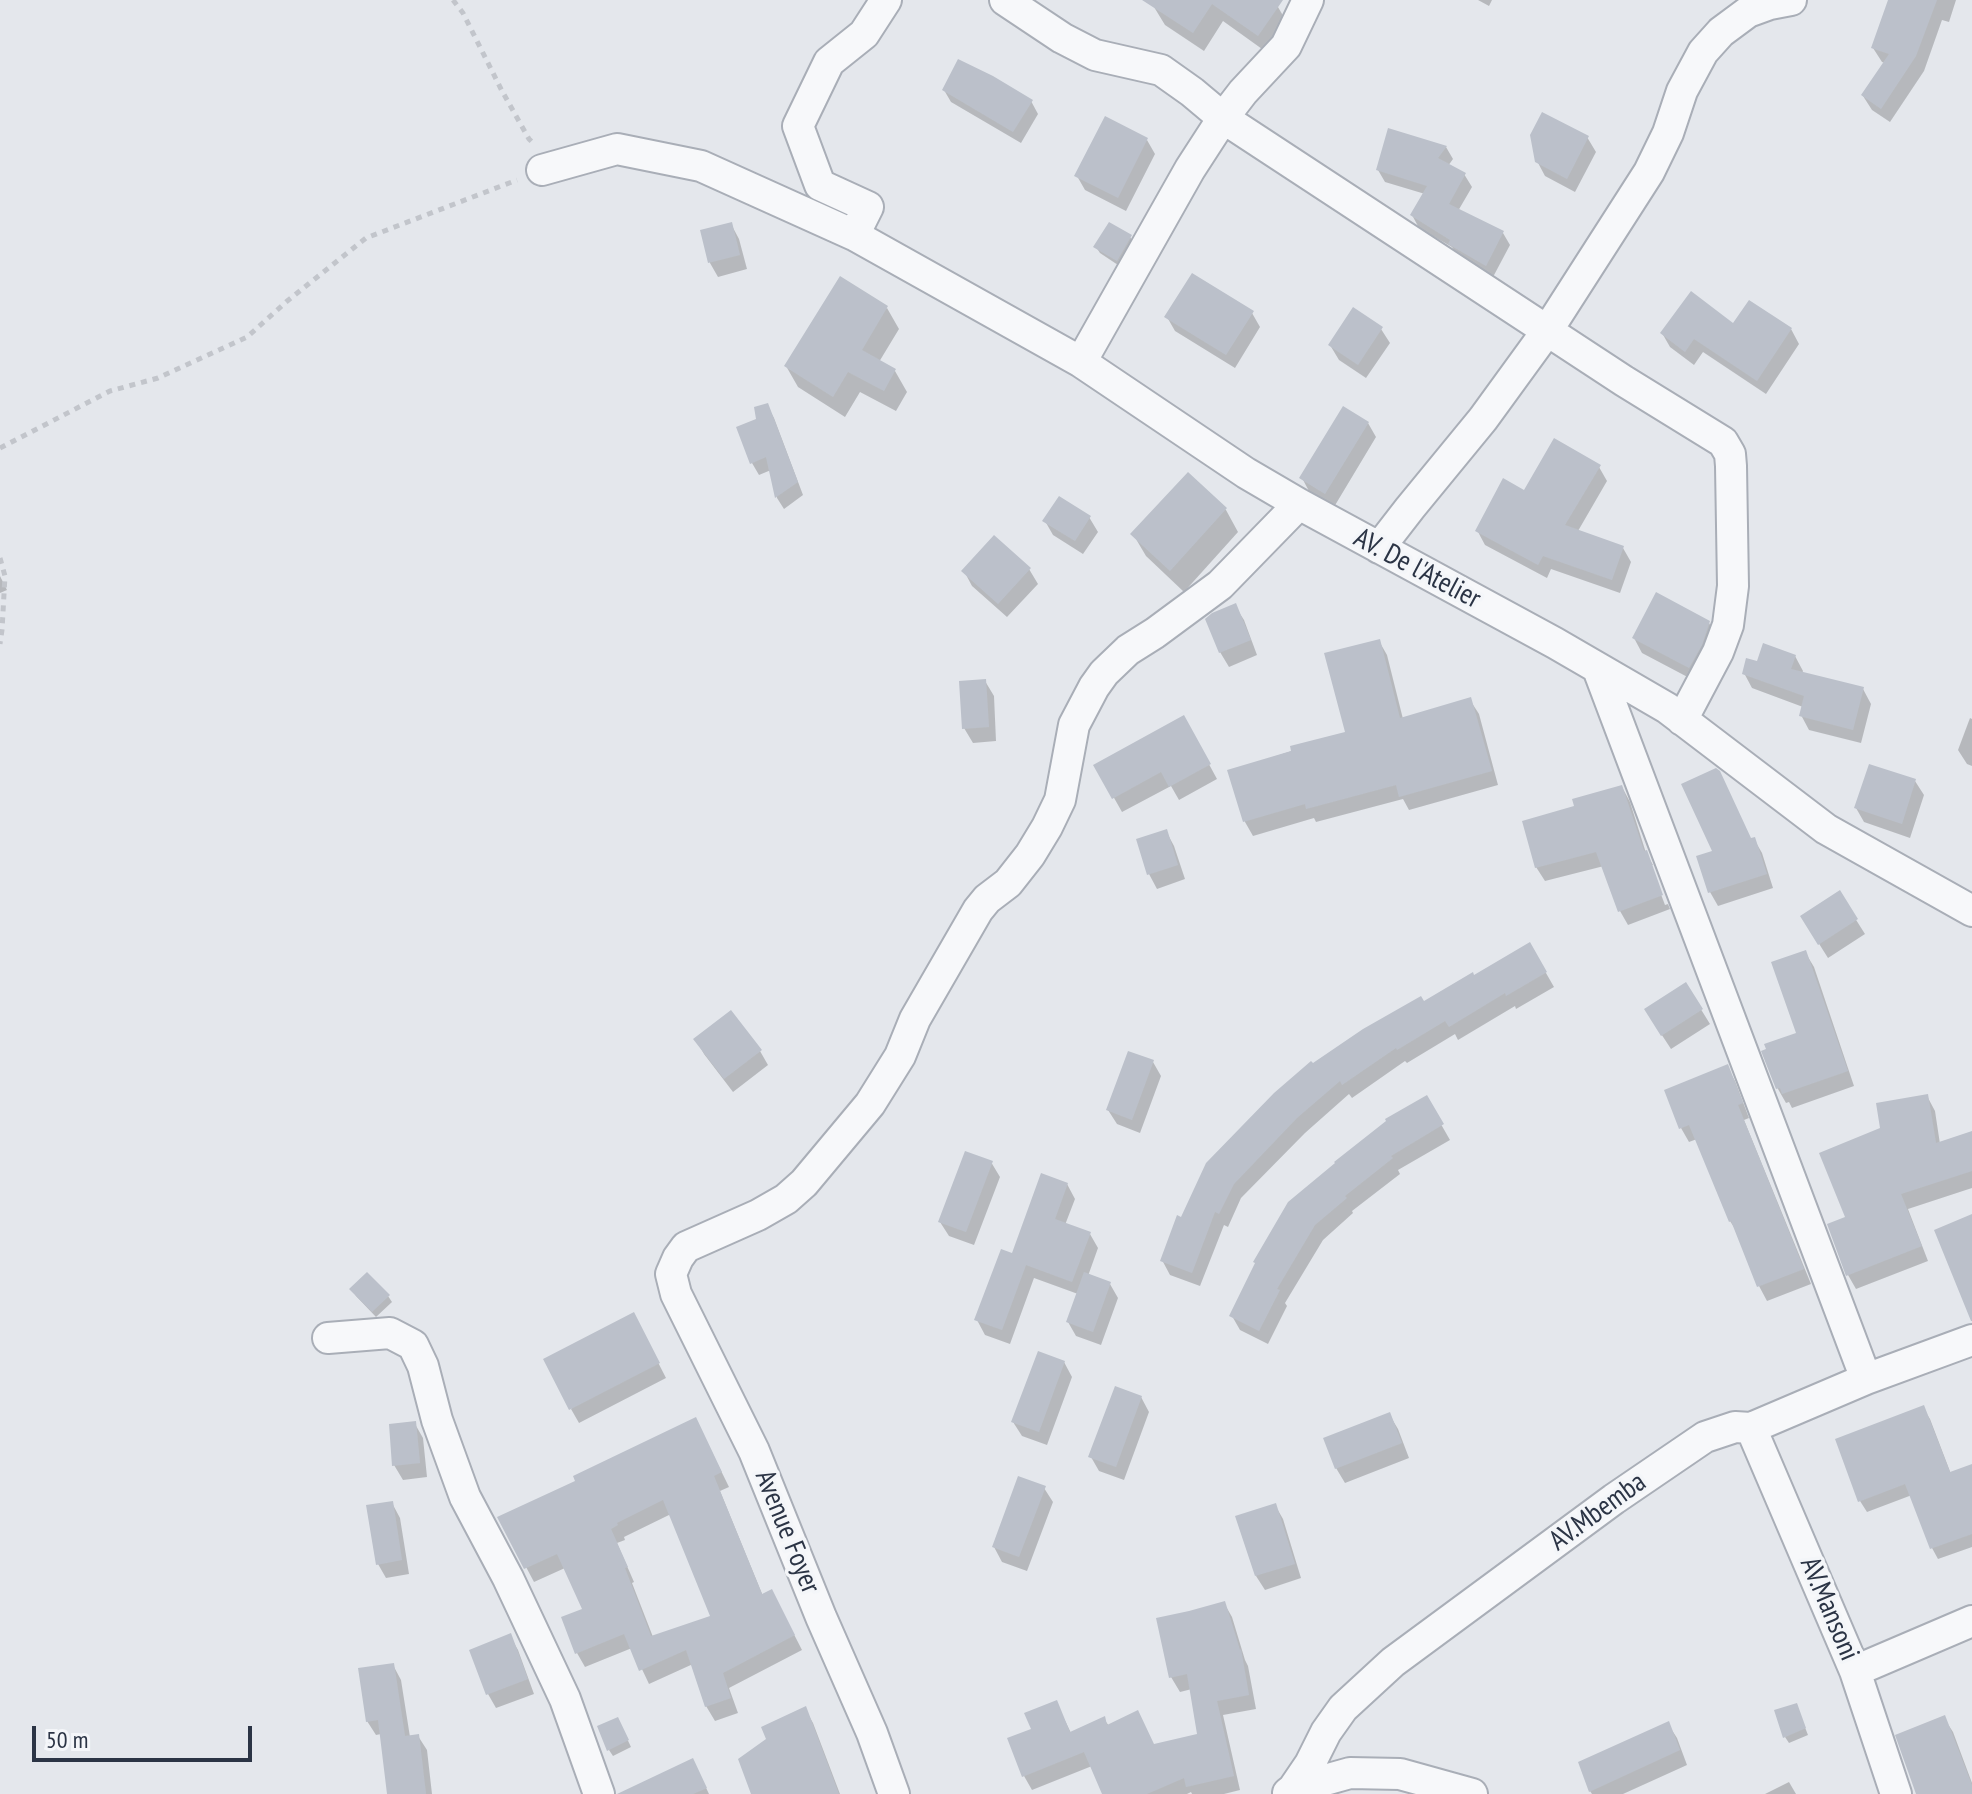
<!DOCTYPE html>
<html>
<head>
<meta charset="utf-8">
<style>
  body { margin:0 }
  #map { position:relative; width:1972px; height:1794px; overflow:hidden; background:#e4e7ec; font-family:"PT Sans Narrow",sans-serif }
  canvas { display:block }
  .scale { position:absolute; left:32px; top:1726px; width:220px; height:36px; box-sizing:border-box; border:4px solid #2b3445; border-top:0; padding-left:10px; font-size:24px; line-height:28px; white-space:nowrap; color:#2b3445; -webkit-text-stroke:6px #f4f6f9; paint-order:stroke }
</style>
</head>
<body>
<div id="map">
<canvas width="1972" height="1794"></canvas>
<div class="scale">50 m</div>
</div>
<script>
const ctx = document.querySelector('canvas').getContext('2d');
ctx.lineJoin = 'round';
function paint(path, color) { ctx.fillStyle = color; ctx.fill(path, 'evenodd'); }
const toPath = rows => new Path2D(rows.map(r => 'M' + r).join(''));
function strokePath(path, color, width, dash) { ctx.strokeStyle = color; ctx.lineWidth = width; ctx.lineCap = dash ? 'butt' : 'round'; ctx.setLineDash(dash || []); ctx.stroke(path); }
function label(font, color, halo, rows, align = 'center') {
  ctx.font = font + ' "PT Sans Narrow",sans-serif'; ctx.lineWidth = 7; ctx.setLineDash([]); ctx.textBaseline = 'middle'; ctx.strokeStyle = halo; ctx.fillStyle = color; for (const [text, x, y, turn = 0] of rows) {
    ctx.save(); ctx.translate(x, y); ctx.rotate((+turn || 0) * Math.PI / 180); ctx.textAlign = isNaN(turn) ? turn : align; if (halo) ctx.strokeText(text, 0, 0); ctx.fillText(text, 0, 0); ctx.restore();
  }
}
paint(toPath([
  [1158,0,1268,0,1278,7,1289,26,1269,54,1223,21,1204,51,1165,25,1154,7],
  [1478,0,1492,0,1489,6],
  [1894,0,1956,0,1949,22,1942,20,1924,71,1890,122,1872,110,1863,96,1885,63,1882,62,1873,48],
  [944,90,1031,101,1038,114,1021,143,951,102],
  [1587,137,1596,152,1575,192,1545,176,1537,161],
  [1147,140,1155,154,1126,211,1085,190,1077,176],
  [1446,147,1453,159,1448,166,1464,174,1472,187,1458,211,1503,233,1510,245,1493,277,1458,256,1452,247,1419,228,1412,215,1425,194,1385,182,1378,170],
  [731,224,739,239,747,269,718,277,710,263,703,232],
  [1130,237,1134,243,1121,267,1100,253,1096,247],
  [887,308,899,329,879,362,895,371,907,392,896,411,860,392,845,417,798,387,786,366],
  [1252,313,1260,327,1235,368,1175,331,1167,317],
  [1733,326,1791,329,1799,344,1766,394,1703,352,1694,365,1670,347,1662,333],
  [1381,329,1390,343,1366,378,1339,360,1330,345],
  [767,405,774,418,803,495,784,509,777,498,771,470,759,475,752,463,759,420],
  [1368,423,1376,437,1334,507,1310,493,1302,478],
  [1599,467,1607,481,1578,531,1623,548,1631,562,1620,593,1551,569,1547,578,1485,545,1477,530,1524,492],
  [1188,474,1226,510,1238,532,1184,592,1146,556,1133,534],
  [1089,517,1098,532,1083,554,1053,535,1045,521],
  [1029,569,1038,584,1007,617,972,586,964,571],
  [0,576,7,590,0,593],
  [1235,606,1244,620,1257,655,1229,667,1220,652],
  [1709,623,1717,637,1697,682,1642,653,1634,638],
  [1379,641,1387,655,1403,719,1470,700,1479,714,1498,785,1409,810,1403,799,1316,822,1314,818,1253,836,1245,822,1230,771,1347,733],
  [1795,656,1803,671,1802,674,1863,689,1871,704,1861,743,1809,730,1801,715,1803,707,1752,688,1744,673,1758,663],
  [985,681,994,696,996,741,973,743,964,728],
  [1184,718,1217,779,1179,800,1171,786,1122,812,1096,766],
  [1970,718,1972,719,1972,766,1967,764,1958,750],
  [1915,781,1924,795,1910,838,1864,822,1856,808],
  [1622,787,1630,802,1646,853,1653,865,1650,865,1665,905,1668,904,1670,909,1628,925,1620,911,1604,866,1545,881,1536,867,1576,808],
  [1166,831,1174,846,1185,879,1157,889,1149,874],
  [1754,839,1762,853,1773,888,1718,906,1710,892,1751,840],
  [1839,893,1865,934,1828,958,1811,931],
  [1530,945,1554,987,1516,1009,1515,1006,1458,1040,1455,1034,1407,1063,1405,1061,1352,1098,1349,1094,1305,1133,1241,1198,1228,1227,1224,1225,1200,1286,1170,1275,1162,1260,1182,1219,1423,1004],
  [1805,952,1814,967,1854,1086,1792,1108,1789,1102,1786,1103,1778,1089,1764,1052,1799,1034],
  [1686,985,1710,1024,1671,1049,1654,1023],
  [696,1040,760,1051,768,1065,733,1092,704,1054],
  [1153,1062,1161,1076,1140,1133,1117,1124,1108,1110],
  [1727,1067,1735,1081,1749,1118,1744,1120,1811,1284,1767,1301,1759,1286,1739,1235,1730,1221,1697,1139,1689,1142,1681,1128],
  [1927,1096,1935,1111,1940,1144,1972,1141,1972,1188,1908,1209,1928,1261,1856,1289,1848,1275,1829,1226,1848,1218,1882,1129],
  [1426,1098,1450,1140,1398,1170,1400,1174,1352,1211,1353,1213,1323,1240,1285,1303,1287,1306,1268,1344,1240,1330,1232,1316],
  [991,1162,1000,1177,974,1245,949,1236,940,1222],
  [1067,1184,1075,1199,1065,1225,1090,1234,1098,1248,1088,1276,1110,1284,1118,1298,1101,1345,1076,1336,1068,1322,1078,1294,1034,1278,1010,1344,985,1335,977,1320,1013,1255],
  [352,1289,388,1296,392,1302,376,1317,356,1296],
  [641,1329,666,1378,579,1423,571,1409],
  [1064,1362,1072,1377,1047,1445,1022,1436,1013,1422],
  [1141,1397,1149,1412,1124,1480,1099,1471,1091,1457],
  [1923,1408,1930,1419,1951,1474,1972,1467,1972,1547,1938,1559,1932,1548,1912,1495,1867,1512,1860,1501],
  [1389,1414,1398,1429,1409,1458,1345,1483,1336,1468],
  [415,1424,423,1438,427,1477,403,1480,394,1465],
  [703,1434,729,1487,720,1491,763,1596,779,1605,802,1650,729,1688,738,1713,715,1721,706,1706,693,1664,649,1684,632,1648,585,1667,577,1653,584,1610,565,1568,534,1582,500,1518],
  [671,1514,713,1617,653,1637,632,1583,634,1582,617,1543,625,1540,624,1537],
  [1044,1488,1053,1502,1027,1571,1002,1562,994,1547],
  [392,1503,400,1518,409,1574,386,1578,378,1564],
  [1275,1505,1283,1519,1301,1578,1265,1590,1256,1576],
  [1224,1603,1232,1617,1245,1660,1248,1666,1256,1709,1223,1715,1240,1790,1224,1794,1192,1794,1191,1792,1187,1794,1104,1794,1092,1766,1032,1790,1024,1776,1033,1730,1056,1702,1071,1733,1104,1719,1109,1726,1154,1746,1200,1736,1192,1689,1180,1692,1171,1677],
  [510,1636,518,1650,534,1694,496,1708,488,1694],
  [393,1665,401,1680,410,1737,418,1736,427,1750,432,1794,389,1794,381,1734,376,1735,367,1721],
  [805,1709,813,1723,840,1794,753,1794],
  [1799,1712,1808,1735,1789,1743,1785,1737],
  [1944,1718,1953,1732,1972,1783,1972,1794,1918,1794],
  [1668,1724,1677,1738,1687,1765,1623,1794,1592,1794,1590,1791],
  [621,1726,631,1747,613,1756,609,1750],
  [700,1775,709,1794,658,1794],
  [1789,1782,1796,1794,1765,1794]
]), '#0003');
paint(toPath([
  [1142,0,1283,0,1258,36,1212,4,1193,33],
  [1888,0,1937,0,1916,56,1881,109,1861,95,1889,54,1871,48],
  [958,59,993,76,1033,100,1013,132,942,90],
  [1542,112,1589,136,1567,179,1535,162,1530,135],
  [1105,116,1148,138,1118,198,1074,176],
  [1388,128,1447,146,1438,158,1466,173,1449,204,1504,231,1486,266,1448,244,1450,240,1410,215,1427,186,1376,170],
  [732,222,740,255,708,263,700,230],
  [1109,222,1132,235,1117,261,1093,247],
  [1192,273,1254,311,1226,355,1164,317],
  [840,276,888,306,862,350,896,369,884,391,848,372,833,397,784,366],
  [1691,291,1733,323,1749,300,1792,328,1757,381,1694,339,1685,352,1660,333],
  [1353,307,1383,327,1358,365,1328,345],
  [768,403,798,482,775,498,766,457,750,464,736,427,756,419,754,407],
  [1343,406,1369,422,1325,494,1299,478],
  [1554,438,1601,465,1565,525,1624,546,1612,580,1543,556,1538,565,1475,531,1503,478,1524,490],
  [1188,472,1227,508,1170,571,1130,534],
  [1059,496,1091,516,1075,541,1042,521],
  [994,535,1031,568,998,604,961,571],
  [1656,592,1710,621,1702,645,1689,668,1632,638],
  [1236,603,1251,640,1219,653,1205,619,1212,613],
  [1380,639,1400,718,1471,697,1492,771,1399,797,1396,785,1306,809,1305,804,1243,822,1227,770,1291,751,1290,746,1345,732,1324,653],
  [1763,643,1796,655,1791,669,1864,687,1853,730,1799,716,1804,696,1742,674,1746,658,1757,661],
  [986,679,989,727,962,729,959,681],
  [1184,715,1211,764,1169,787,1161,772,1112,799,1093,765],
  [1869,764,1916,779,1902,824,1854,808],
  [1716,768,1720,771,1751,838,1755,837,1767,874,1708,893,1696,856,1712,851,1681,784],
  [1622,785,1644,851,1647,850,1663,895,1618,912,1596,852,1535,868,1522,821,1574,806,1572,799],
  [1167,829,1178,865,1147,875,1136,839],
  [1840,890,1858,919,1818,945,1800,916],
  [1530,942,1547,972,1506,996,1505,993,1449,1027,1445,1021,1397,1050,1396,1048,1342,1085,1340,1081,1297,1118,1234,1184,1219,1214,1215,1212,1192,1273,1160,1261,1177,1215,1181,1217,1206,1163,1274,1093,1311,1061,1313,1063,1363,1029,1421,996,1424,1001,1473,972,1474,975],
  [1806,950,1848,1071,1782,1094,1780,1088,1776,1089,1761,1051,1766,1049,1764,1044,1796,1033,1771,962],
  [1686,982,1703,1009,1661,1036,1644,1009],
  [731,1010,762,1050,724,1079,693,1039],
  [1128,1051,1154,1060,1132,1120,1106,1110],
  [1728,1064,1743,1103,1738,1105,1804,1269,1757,1287,1731,1221,1729,1222,1689,1125,1679,1129,1664,1090],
  [1928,1094,1936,1143,1972,1131,1972,1171,1901,1194,1922,1246,1846,1276,1827,1224,1845,1217,1819,1153,1880,1128,1876,1103],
  [1427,1095,1444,1124,1391,1156,1393,1158,1345,1196,1347,1198,1315,1225,1277,1289,1280,1290,1259,1331,1229,1316,1255,1263,1253,1262,1288,1202,1335,1163,1334,1162,1386,1121,1385,1119],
  [965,1151,993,1161,966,1232,938,1222],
  [1041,1173,1068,1183,1055,1219,1091,1232,1072,1282,1026,1265,1002,1330,974,1320,1001,1249,1012,1253],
  [1972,1214,1972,1321,1971,1321,1934,1230],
  [367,1272,390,1295,372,1312,349,1289],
  [1084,1272,1111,1282,1093,1332,1066,1322],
  [634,1312,660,1363,569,1410,543,1359],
  [1038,1351,1065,1361,1039,1432,1011,1422],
  [1115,1386,1142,1396,1116,1467,1088,1457],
  [1924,1405,1950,1472,1972,1464,1972,1534,1930,1549,1905,1484,1858,1502,1835,1439],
  [1390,1412,1402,1443,1335,1469,1323,1438],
  [696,1417,722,1472,714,1476,762,1594,772,1589,795,1635,723,1673,731,1698,705,1707,686,1650,639,1671,624,1634,575,1654,561,1617,582,1609,557,1554,524,1569,497,1517,575,1481,573,1476],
  [663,1500,710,1616,651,1636,625,1568,628,1567,611,1529,618,1525,617,1523],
  [416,1421,420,1463,392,1466,389,1424],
  [1018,1476,1046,1486,1019,1557,992,1547],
  [393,1501,402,1560,376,1565,366,1505],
  [1276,1503,1295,1564,1255,1576,1235,1516],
  [1225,1601,1240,1650,1241,1649,1249,1695,1217,1701,1234,1776,1186,1787,1184,1778,1147,1794,1102,1794,1084,1752,1022,1777,1007,1738,1031,1729,1024,1713,1057,1700,1070,1732,1105,1716,1107,1725,1138,1710,1154,1744,1197,1734,1187,1674,1169,1678,1156,1618,1189,1611],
  [511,1633,528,1679,486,1695,469,1650],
  [394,1663,405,1736,419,1734,426,1794,387,1794,378,1720,366,1722,358,1668],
  [1797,1703,1806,1728,1783,1738,1774,1710],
  [806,1706,839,1794,751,1794,738,1759,766,1739,761,1727],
  [1945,1715,1972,1785,1972,1794,1916,1794,1895,1735],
  [618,1717,629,1740,607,1751,597,1726],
  [1669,1721,1680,1750,1589,1792,1578,1762],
  [693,1758,707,1788,693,1794,617,1794]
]), '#bbc0ca');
const minor = toPath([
  [1005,0,1062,38,1095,55,1161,70,1192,92,1223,118,1624,381,1723,442,1730,454,1731,466,1733,586,1728,625,1718,652,1682,720],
  [542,170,617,149,701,166,854,235,1081,362,1246,473,1299,504,1555,643,1667,708,1826,829,1972,911],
  [854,235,868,207,820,185,798,126,829,62,864,34,886,0],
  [1081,362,1190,169,1223,118,1243,92,1286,46,1308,0],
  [1379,548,1410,508,1483,419,1547,331,1649,172,1668,133,1682,91,1703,52,1721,32,1748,12,1770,4,1791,0],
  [1598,669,1866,1379],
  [328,1338,390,1333,413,1345,423,1366,437,1420,465,1497,508,1578,565,1699,599,1794],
  [1751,1428,1855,1671,1896,1794],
  [1855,1671,1972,1621],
  [1293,1789,1310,1764,1326,1732,1343,1708,1393,1662,1614,1499,1705,1437,1735,1427,1751,1428,1866,1379,1972,1340],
  [1288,1793,1293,1789,1350,1773,1400,1774,1472,1794],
  [894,1794,872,1733,821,1617,754,1451,676,1294,671,1274,678,1258,686,1247,758,1215,786,1199,804,1183,870,1104,900,1056,915,1019,978,910,987,899,1008,883,1030,855,1047,827,1060,800,1074,725,1094,687,1104,673,1128,650,1155,633,1220,585,1299,504]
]);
strokePath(minor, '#a9aeb7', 34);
strokePath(toPath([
  [453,0,463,13,502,91,529,139,535,145],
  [0,448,110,391,158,378,247,337,286,302,366,238,517,180],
  [0,558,5,576,2,630,0,644]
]), '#c2c5cb', 5, [6, 6]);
strokePath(minor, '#f7f8fa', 30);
label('28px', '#2b3445', '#f4f6f9', [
  ["AV. De l'Atelier",1417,569,28],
  ["AV.Mbemba",1598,1512,-36],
  ["Avenue Foyer",787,1532,68],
  ["AV.Mansoni",1829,1609,67]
]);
</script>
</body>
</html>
